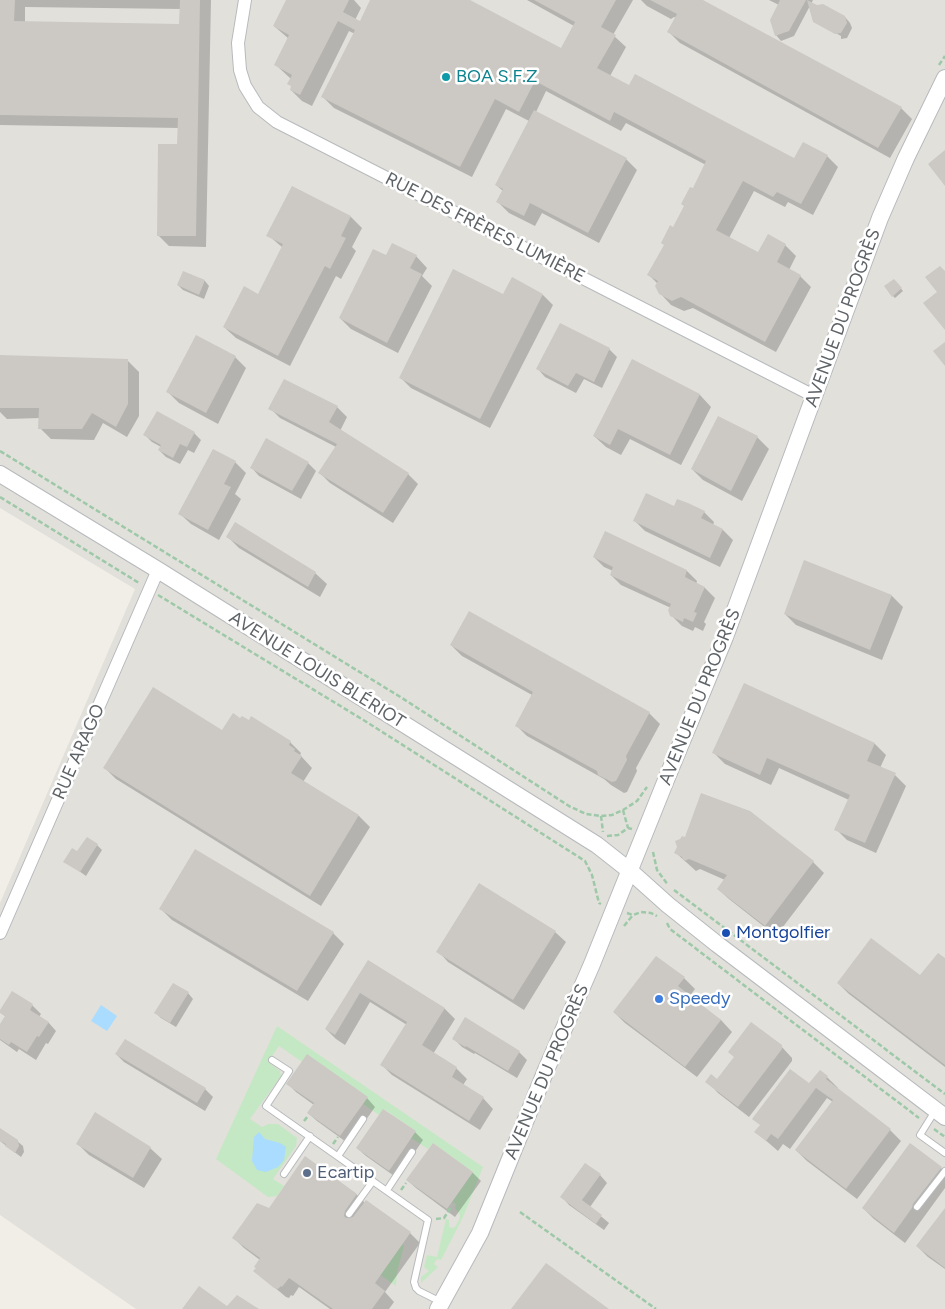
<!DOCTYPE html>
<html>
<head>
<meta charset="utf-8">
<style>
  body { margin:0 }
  canvas { display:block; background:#f1eee7 }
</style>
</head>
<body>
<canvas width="945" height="1309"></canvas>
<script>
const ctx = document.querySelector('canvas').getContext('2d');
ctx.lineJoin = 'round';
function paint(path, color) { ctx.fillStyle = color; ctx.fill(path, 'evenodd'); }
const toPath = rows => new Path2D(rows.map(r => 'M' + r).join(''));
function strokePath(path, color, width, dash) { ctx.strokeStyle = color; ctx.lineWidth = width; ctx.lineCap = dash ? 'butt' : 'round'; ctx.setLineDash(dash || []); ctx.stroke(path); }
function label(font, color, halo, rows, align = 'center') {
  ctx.font = font + ' Figtree,sans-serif'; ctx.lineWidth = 5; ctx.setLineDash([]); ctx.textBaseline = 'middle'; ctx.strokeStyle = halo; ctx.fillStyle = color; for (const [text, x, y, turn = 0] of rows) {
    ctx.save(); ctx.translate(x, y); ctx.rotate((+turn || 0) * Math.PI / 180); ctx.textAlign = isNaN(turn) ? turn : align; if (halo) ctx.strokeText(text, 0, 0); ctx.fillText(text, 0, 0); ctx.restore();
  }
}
paint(toPath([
  [0,0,945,0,945,1309,136,1309,0,1215,0,903,135,589,0,508]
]), '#e2e0db');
paint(toPath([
  [277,1026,483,1167,463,1217,441,1260,437,1259,434,1264,438,1267,421,1283,421,1277,429,1271,424,1267,427,1255,437,1257,446,1219,449,1220,449,1226,451,1228,455,1227,459,1220,460,1215,455,1208,456,1204,452,1202,473,1172,433,1143,428,1149,411,1138,416,1131,384,1109,379,1115,279,1046,268,1062,280,1071,281,1076,250,1119,262,1127,268,1124,278,1124,297,1138,296,1146,273,1179,284,1186,277,1196,268,1197,216,1159],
  [323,1235,402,1244,404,1246,397,1272,396,1286]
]), '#c5e8c4');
paint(toPath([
  [101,1005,117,1016,107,1031,91,1021],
  [259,1132,265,1139,280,1143,286,1147,284,1160,278,1167,266,1172,257,1170,252,1161,254,1137]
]), '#a9dcff');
paint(toPath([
  [0,0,211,0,206,247,169,246,158,235,179,146,179,128,0,125],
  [25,7,181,9,181,25,25,23],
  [287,0,354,0,361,8,355,20,360,23,391,0,467,0,561,50,574,26,527,0,633,0,613,35,626,47,610,76,629,86,795,160,827,156,838,167,813,215,788,202,785,207,754,191,729,238,759,254,769,236,785,245,796,256,789,270,800,276,811,287,776,352,693,308,684,311,671,305,660,293,658,284,649,275,706,165,626,123,621,131,546,91,536,112,626,159,637,170,599,243,542,213,535,226,509,213,498,202,503,191,496,185,529,121,506,109,472,177,334,108,323,97,355,34,349,31,312,106,302,101,291,90,291,79,276,65,289,39,274,26],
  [641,0,700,0,901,108,912,119,890,158,680,43,669,32,676,18,674,17,671,19,647,6],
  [769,0,813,0,794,36,781,41,776,35,779,5],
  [845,17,850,23,852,28,847,38,841,39,841,36,814,21],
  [293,187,351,217,362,228,352,247,356,251,341,279,336,276,290,366,236,338,224,327,258,295,283,248,268,235],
  [416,256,427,268,422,276,432,286,398,353,351,329,340,318,386,257],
  [184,272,205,281,209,286,204,299,183,290,178,285],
  [894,280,903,291,895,298,893,296],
  [543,295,553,305,490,428,411,388,400,377,504,296],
  [561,325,609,349,617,357,602,388,584,379,576,393,545,377,538,369],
  [0,357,128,361,139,372,139,416,127,437,103,423,94,440,51,439,40,428,40,418,7,419,0,412],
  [235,357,246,368,218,424,179,403,168,392],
  [633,360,700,395,711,407,681,465,630,439,621,455,606,447,594,436],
  [337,407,347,417,340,431,408,474,418,484,393,523,330,483,320,473,336,447,280,418,270,408],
  [719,417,757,437,769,449,742,501,703,480,692,469],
  [194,433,201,440,194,453,188,450,180,464,166,457,159,450,161,447,152,442,145,435],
  [235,462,246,473,235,494,241,499,219,540,191,524,179,513],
  [308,463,316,471,301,499,259,476,251,467],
  [675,507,704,512,714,522,713,525,723,530,733,540,720,567,645,531,635,521],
  [228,537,315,573,327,584,320,597,239,548],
  [594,557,687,571,697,581,696,584,705,588,715,598,704,622,706,624,703,631,695,627,693,631,682,626,671,615,671,608,621,585,611,575,613,571,604,567],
  [805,561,892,596,903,607,882,660,796,625,785,614],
  [451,645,649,713,660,724,636,768,637,771,627,792,624,793,611,785,604,779,527,736,516,725,532,695,462,656],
  [745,685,875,744,886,755,880,768,895,775,906,786,876,853,847,840,836,829,849,800,779,768,771,785,725,764,714,753],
  [241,720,290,742,301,753,300,755,312,768,303,782,359,816,370,827,321,906,116,779,105,768,223,732],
  [750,813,813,862,824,873,776,936,729,899,718,889,725,880,700,869,696,871,676,853,685,838],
  [97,845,102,850,86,876,65,861,78,853],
  [161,909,333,933,344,944,308,1001,172,920],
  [555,932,566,942,524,1010,448,962,438,951],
  [945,960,945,1067,849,994,838,983,921,977],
  [369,961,445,1009,455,1019,433,1054,456,1068,467,1079,463,1085,483,1098,493,1109,480,1130,392,1075,382,1065,407,1025,370,1002,345,1045,336,1039,326,1029],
  [684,978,695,989,689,997,721,1020,732,1032,697,1077,625,1023,614,1012],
  [188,993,193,999,176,1027,161,1018,156,1013],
  [32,1005,41,1014,39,1017,48,1022,56,1031,48,1044,46,1043,36,1060,19,1049,17,1052,0,1040,0,1026,6,1017,0,1012],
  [454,1039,519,1052,527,1060,517,1078,475,1053,474,1054,462,1047],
  [781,1046,792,1058,792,1061,749,1117,718,1093,707,1081,717,1080,735,1057],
  [116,1054,205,1089,213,1097,205,1111,124,1062],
  [827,1077,838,1088,837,1089,890,1130,901,1141,857,1199,807,1161,796,1150,833,1102,827,1098,790,1149,783,1144,778,1151,756,1132,810,1085],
  [288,1084,367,1098,375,1107,349,1144,317,1121,308,1113,314,1105,296,1092],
  [384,1111,415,1132,423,1140,397,1178,366,1156,357,1148],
  [95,1114,150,1148,162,1159,144,1188,89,1155,78,1144],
  [0,1130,17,1141,23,1146,24,1152,21,1157,0,1141],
  [433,1145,473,1173,481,1181,455,1217,416,1188,407,1180],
  [305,1158,357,1195,365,1203,410,1233,420,1243,385,1292,394,1302,389,1309,330,1309,299,1287,293,1296,291,1295,289,1298,286,1297,255,1271,260,1260,244,1248,234,1238,269,1210],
  [941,1168,945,1172,945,1188,905,1243,874,1219,863,1208],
  [600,1175,607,1183,590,1207,609,1223,604,1230,569,1205,562,1197],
  [945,1210,945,1269,928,1257,917,1246]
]), '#0003');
paint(toPath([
  [0,0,15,0,14,21,179,24,180,0,200,0,196,236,157,236,158,144,177,144,178,118,0,115],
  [286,0,349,0,343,12,360,21,370,0,470,0,561,48,575,22,534,0,616,0,601,27,616,35,597,68,629,85,635,74,794,158,803,142,828,155,801,204,777,192,773,197,743,181,716,230,758,252,768,234,786,244,777,262,801,275,765,342,681,297,672,301,659,294,655,286,658,281,647,275,664,245,661,243,670,225,673,227,684,206,681,204,690,187,693,188,706,161,614,112,610,121,535,81,519,112,495,99,460,167,321,97,355,30,338,21,300,95,290,90,291,86,287,84,292,75,274,65,289,35,273,26],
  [650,0,703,0,902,107,878,148,667,32,677,14],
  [780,0,806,0,789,31,775,36,770,20],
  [807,0,817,5,823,4,845,16,847,23,841,33,835,34,813,22],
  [534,110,627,158,588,233,530,203,524,216,496,202,503,189,495,185],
  [945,150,945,186,928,164],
  [292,186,351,216,341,236,346,238,330,269,325,266,278,356,223,327,244,286,258,294,283,244,266,236],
  [392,243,417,255,410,268,422,274,387,343,339,318,373,249,386,255],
  [940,266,945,271,945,330,923,303,937,292,925,277],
  [453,269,503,294,512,277,543,294,480,419,399,378],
  [183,271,205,280,199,295,177,285],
  [894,279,902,288,892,297,884,286],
  [560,323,610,348,594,382,576,373,568,386,536,369],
  [196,335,236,356,206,413,166,392],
  [945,342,945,366,933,351],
  [0,355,128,359,128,404,116,427,92,413,82,429,38,429,39,408,0,408],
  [632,359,700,394,670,455,618,429,610,445,593,436],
  [284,379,338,406,329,422,409,473,383,513,318,473,337,444,268,409],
  [157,411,195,432,187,447,180,444,173,458,158,450,161,445,143,435],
  [718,416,758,436,731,491,691,469],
  [266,438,309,462,292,491,250,468],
  [213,449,236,461,224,484,231,487,208,530,178,514],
  [646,493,674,506,677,499,688,503,705,511,701,518,723,529,710,558,633,521],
  [235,522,316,572,308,587,226,537],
  [605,531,687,570,685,577,705,587,694,612,697,613,693,622,684,618,683,622,670,616,668,610,671,604,610,575,613,567,593,557],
  [804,560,892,595,870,650,784,614],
  [469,611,650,712,626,756,627,760,616,781,612,782,598,775,597,771,515,726,533,692,450,645],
  [744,683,875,743,867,761,896,773,865,843,834,830,850,795,767,758,760,775,712,753],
  [153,687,222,730,233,713,240,718,242,716,249,720,251,716,291,741,289,745,295,749,294,751,302,756,291,773,359,815,310,896,103,768],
  [701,793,750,811,814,861,765,926,717,889,727,875,689,859,684,861,682,857,674,853,677,847,675,841,680,839,682,836,685,837],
  [87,837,98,844,80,872,63,862,72,848,77,851],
  [195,849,334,932,297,991,159,909],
  [479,883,556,931,513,1000,436,952],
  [871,938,920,975,938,953,945,958,945,1065,837,983],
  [656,956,685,977,678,986,721,1020,685,1067,613,1012],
  [368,960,445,1008,422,1045,457,1067,452,1077,484,1097,469,1121,380,1065,407,1022,360,993,335,1035,325,1029],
  [173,983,189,992,170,1023,154,1013],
  [12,991,33,1004,30,1010,49,1022,39,1037,37,1036,27,1052,11,1042,9,1045,0,1039,0,1024,5,1016,0,1013,0,1010],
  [465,1017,520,1051,508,1071,466,1046,465,1047,452,1039],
  [751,1022,782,1045,782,1049,738,1107,705,1082,711,1074,717,1079,734,1057,728,1052],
  [125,1039,206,1088,197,1103,115,1054],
  [307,1054,368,1097,340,1136,307,1113,314,1103,286,1084],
  [790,1069,809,1083,820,1070,828,1076,826,1079,891,1129,846,1189,795,1150,833,1100,816,1088,778,1139,771,1134,766,1141,754,1132,760,1125,752,1119],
  [383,1109,416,1131,389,1171,356,1148],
  [95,1112,151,1147,133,1178,76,1144],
  [0,1128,18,1140,19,1146,15,1153,5,1146,6,1144,0,1141],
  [433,1143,473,1172,447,1209,406,1180],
  [910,1143,942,1167,913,1204,912,1208,894,1233,862,1208],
  [305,1156,357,1194,345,1211,344,1216,346,1218,353,1217,366,1200,411,1232,375,1283,385,1291,372,1309,333,1309,289,1278,282,1287,281,1286,278,1289,274,1288,253,1271,256,1268,254,1267,260,1258,232,1238,257,1203,269,1208],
  [585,1163,601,1174,582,1200,602,1215,596,1224,560,1197],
  [945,1208,945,1268,916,1246],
  [546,1263,609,1309,511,1309],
  [199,1286,227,1306,237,1295,259,1309,182,1309]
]), '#ccc9c4');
const service = toPath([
  [272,1060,289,1071,266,1106,428,1220,414,1282,416,1288,419,1291,441,1302],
  [935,1111,920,1135,945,1153],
  [338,1156,363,1119],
  [284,1174,310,1136],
  [387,1190,412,1152],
  [917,1207,945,1171],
  [349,1214,373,1181]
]);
const minor = toPath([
  [245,0,238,43,240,70,245,86,258,107,277,122,814,396],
  [0,933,158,570]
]);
const tertiary = toPath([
  [0,474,158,570,597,845,630,871,668,905,717,944,945,1117],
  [438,1309,480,1233,546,1070,592,964,668,775,725,637,880,218,906,158,945,78]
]);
strokePath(service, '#b7babd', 8);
strokePath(minor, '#b7babd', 14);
strokePath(tertiary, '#b7babd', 18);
strokePath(toPath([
  [939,65,945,56],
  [0,451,402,698,569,806,586,814,601,816,612,815,623,810,637,801,647,787],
  [0,497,139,583],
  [158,595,365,721,585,861,592,875,599,903,601,904],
  [623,810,628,828],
  [601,816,603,832],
  [607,836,618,835,628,828,632,829],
  [653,852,657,870,668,885],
  [674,890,945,1094],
  [627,913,633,915,641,912,651,913,657,916],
  [667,923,670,929,919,1118],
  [624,926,633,915],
  [304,1121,308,1116],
  [934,1129,945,1137],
  [333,1144,338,1137],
  [401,1190,406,1183],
  [520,1212,656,1309],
  [436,1219,444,1218,452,1205]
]), '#9dc9a8', 2.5, [5, 2.5]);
strokePath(service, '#fff', 6);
strokePath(minor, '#fff', 12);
strokePath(tertiary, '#fff', 16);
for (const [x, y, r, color] of [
  [446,77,5,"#0f9aa8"],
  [726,933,5,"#1a4fb4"],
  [659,999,5,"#3f7fe0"],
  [307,1173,5,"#5c6f8a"]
]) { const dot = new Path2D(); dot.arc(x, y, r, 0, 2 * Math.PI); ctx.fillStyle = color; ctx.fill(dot); strokePath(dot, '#fff', 2); }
label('18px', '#0d838f', '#fff', [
  ["BOA S.F.Z",456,77]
], 'left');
label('18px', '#5e6367', '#fff', [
  ["RUE DES FRÈRES LUMIÈRE",485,228,27],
  ["AVENUE DU PROGRÈS",843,318,-70],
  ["AVENUE LOUIS BLÉRIOT",317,670,32],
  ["AVENUE DU PROGRÈS",700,697,-68],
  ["RUE ARAGO",79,752,-66],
  ["AVENUE DU PROGRÈS",547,1072,-67]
]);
label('18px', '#164399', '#fff', [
  ["Montgolfier",736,933]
], 'left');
label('18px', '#366cbe', '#fff', [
  ["Speedy",669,999]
], 'left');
label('18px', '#4e5e75', '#fff', [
  ["Ecartip",317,1173]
], 'left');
</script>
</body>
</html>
